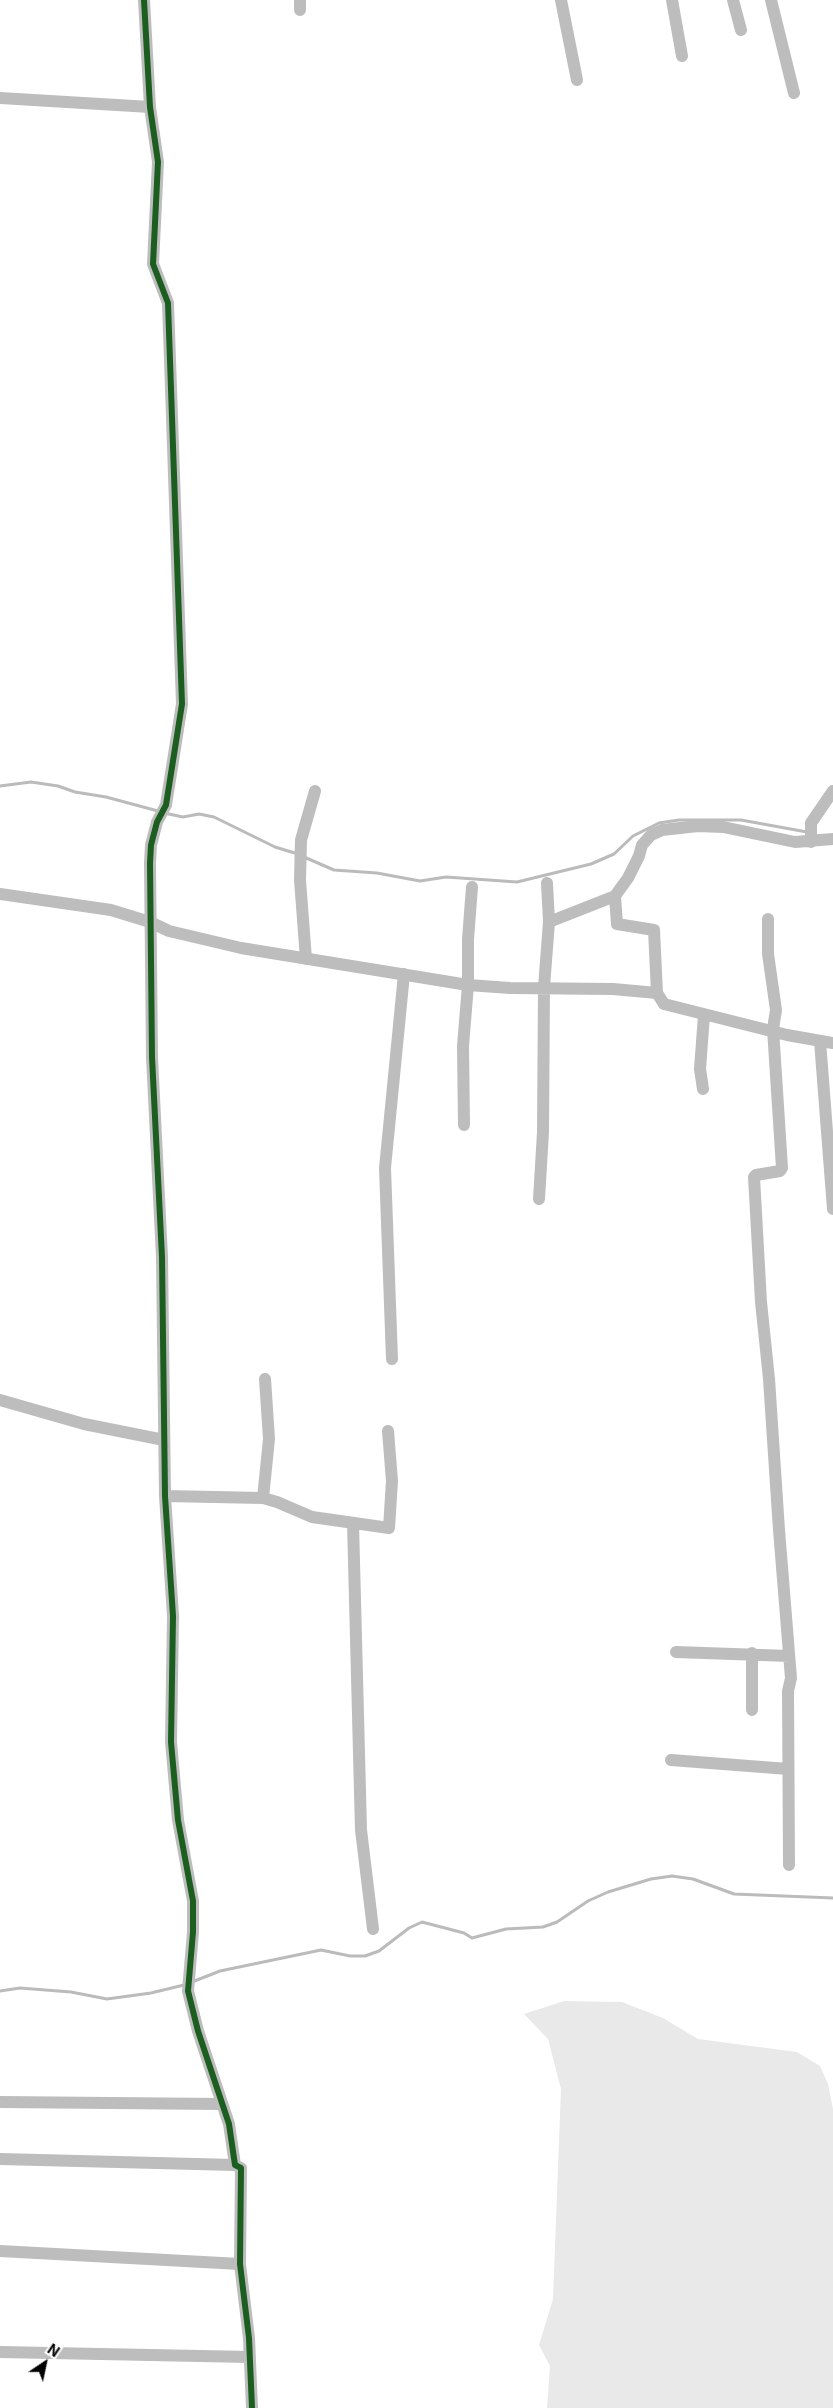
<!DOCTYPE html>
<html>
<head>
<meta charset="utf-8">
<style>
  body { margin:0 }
  #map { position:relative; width:833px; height:2408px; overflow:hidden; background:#fff; font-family:Inter,sans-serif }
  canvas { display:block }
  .north { position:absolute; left:20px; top:2338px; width:50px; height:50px; -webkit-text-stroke:4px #fff; paint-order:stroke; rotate:34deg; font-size:14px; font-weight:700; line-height:20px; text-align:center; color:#000 }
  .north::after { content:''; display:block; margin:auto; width:18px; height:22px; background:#000; clip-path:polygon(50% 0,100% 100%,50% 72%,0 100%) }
</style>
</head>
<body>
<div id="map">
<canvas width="833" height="2408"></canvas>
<div class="north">N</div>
</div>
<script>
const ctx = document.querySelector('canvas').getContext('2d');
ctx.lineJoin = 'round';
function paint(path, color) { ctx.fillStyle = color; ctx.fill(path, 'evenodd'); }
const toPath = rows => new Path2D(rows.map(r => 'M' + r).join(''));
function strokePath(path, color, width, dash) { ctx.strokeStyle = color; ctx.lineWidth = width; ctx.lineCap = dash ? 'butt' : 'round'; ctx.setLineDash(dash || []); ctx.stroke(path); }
paint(toPath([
  [564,2001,622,2002,663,2018,698,2039,797,2052,820,2066,828,2084,833,2109,833,2408,547,2408,550,2366,539,2345,553,2299,561,2089,548,2039,524,2014]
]), '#e9e9e9');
strokePath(toPath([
  [0,786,31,782,58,786,75,792,106,797,158,811],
  [164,813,183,817,199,814,214,817,275,847,298,854],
  [304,857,334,870,377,873,420,881,446,877,517,882,591,864,614,854,633,836,659,823,679,820,741,820,807,832],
  [192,1982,220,1971,321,1950,350,1956,365,1956,379,1951,409,1928,422,1922,464,1933,472,1938,506,1929,543,1927,557,1922,588,1901,608,1892,651,1879,672,1876,693,1879,734,1894,833,1898],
  [0,1991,20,1988,71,1992,107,1999,151,1993,184,1985]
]), '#bbb', 3);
strokePath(toPath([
  [144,0,150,107,158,162,153,264,168,303,182,704,166,805,157,822,151,845,150,863,152,1057,162,1257,165,1496,173,1616,171,1742,178,1820,193,1901,193,1932,188,1991,198,2031,229,2124,235,2165,241,2168,240,2264,249,2338,252,2408],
  [561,0,577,80],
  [672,0,682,56],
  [733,0,741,30],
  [771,0,794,93],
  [300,10,300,0],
  [0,98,150,107],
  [811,842,811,823,833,791],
  [0,894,111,910,150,922,169,931,241,948,468,985,510,988,613,989,657,993,664,1004,787,1035,833,1043],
  [615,896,617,924,654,930,657,993],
  [768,919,768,954,776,1010,773,1029,782,1168,780,1171,756,1175,754,1177,761,1302,769,1379,779,1530,791,1678,788,1691,789,1865],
  [549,922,615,896,628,878,639,856,642,845,651,835,662,830,698,826,723,827,795,842,833,839],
  [306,959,300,880,301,840,315,791],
  [820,1041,833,1209],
  [703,1089,700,1069,704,1015],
  [464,1125,463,1046,468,985,468,939,472,887],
  [539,1199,543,1132,544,987,549,922,547,883],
  [392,1359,385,1168,404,974],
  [0,1400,84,1424,164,1440],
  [165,1496,263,1498,277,1502,312,1517,389,1528,392,1481,388,1431],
  [263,1498,269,1439,265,1379],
  [353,1523,361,1830,373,1929],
  [676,1652,789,1656],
  [752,1710,752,1653],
  [671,1760,788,1769],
  [0,2102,221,2104],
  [0,2159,235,2165],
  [0,2251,240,2264],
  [0,2352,250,2357]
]), '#bdbdbd', 12);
strokePath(toPath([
  [144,0,150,107,158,162,153,264,168,303,182,704,166,805,157,822,151,845,150,863,152,1057,162,1257,165,1496,173,1616,171,1742,178,1820,193,1901,193,1932,188,1991,198,2031,229,2124,235,2165,241,2168,240,2264,249,2338,252,2408]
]), '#1b5e20', 6);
</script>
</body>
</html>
